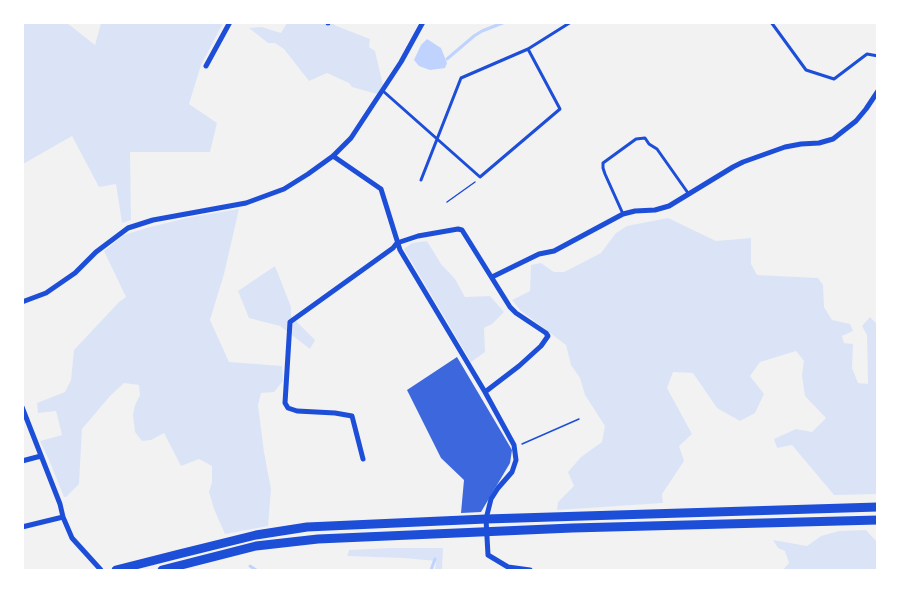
<!DOCTYPE html>
<html>
<head>
<meta charset="utf-8">
<style>
  body { margin:0 }
  #map { position:relative; width:900px; height:593px; overflow:hidden; background:#f2f2f2; font-family:Helvetica,sans-serif }
  canvas { display:block }
  .frame { position:absolute; inset:0; border:24px solid #fff; pointer-events:none }
</style>
</head>
<body>
<div id="map">
<canvas width="900" height="593"></canvas>
<div class="frame"></div>
</div>
<script>
const ctx = document.querySelector('canvas').getContext('2d');
ctx.lineJoin = 'round';
function paint(path, color) { ctx.fillStyle = color; ctx.fill(path, 'evenodd'); }
const toPath = rows => new Path2D(rows.map(r => 'M' + r).join(''));
function strokePath(path, color, width, dash) { ctx.strokeStyle = color; ctx.lineWidth = width; ctx.lineCap = dash ? 'butt' : 'round'; ctx.setLineDash(dash || []); ctx.stroke(path); }
paint(toPath([
  [23,22,67,23,95,45,101,23,223,23,201,65,189,104,217,123,210,152,130,152,131,220,122,223,116,184,99,187,72,136,23,164],
  [287,23,335,23,334,25,370,39,369,47,375,51,383,85,377,94,352,87,349,83,327,73,309,81,284,49,275,43,268,43,249,28,262,27,281,33],
  [239,209,224,274,210,320,229,362,282,366,283,381,274,392,261,393,258,405,264,452,271,489,268,526,225,534,214,509,209,492,212,482,212,466,199,459,181,466,164,433,151,440,142,441,135,432,133,415,135,405,140,395,139,385,124,383,110,396,82,429,79,484,66,497,64,497,49,460,40,441,62,435,56,411,38,413,37,403,65,392,71,380,74,350,119,302,126,297,104,251,124,235,150,227,191,217],
  [668,218,716,241,751,238,751,264,757,275,818,278,823,285,824,307,832,320,850,324,853,331,842,336,844,343,853,344,852,368,858,383,868,384,867,335,862,326,870,317,877,324,877,494,834,495,792,445,777,448,774,439,796,429,812,432,826,418,805,396,802,375,804,361,796,351,760,362,750,376,764,394,755,413,740,421,717,408,693,373,673,372,667,388,692,434,679,446,684,461,662,494,663,503,557,510,558,502,574,486,568,472,581,457,602,442,605,426,585,395,580,378,571,365,566,345,520,310,512,300,530,291,531,265,541,263,554,272,564,272,601,253,616,233,627,226],
  [427,241,441,264,455,279,465,297,490,296,504,312,492,324,484,328,485,352,471,362,404,249,412,243],
  [275,266,291,307,291,316,315,340,310,349,280,326,249,318,238,291],
  [866,530,877,542,877,570,783,570,789,563,785,551,778,548,773,540,807,546,821,536,839,531],
  [390,548,443,548,442,570,435,570,436,561,404,558,347,556,349,550]
]), '#dbe4f7');
paint(toPath([
  [427,39,441,48,447,63,445,68,430,70,419,66,414,60,421,45]
]), '#bfd3fe');
strokePath(toPath([
  [447,59,474,36,482,31,505,22],
  [250,566,256,570],
  [431,570,435,559]
]), '#bfd3fe', 3);
paint(toPath([
  [457,357,512,450,510,463,481,512,461,513,464,480,441,458,407,390]
]), '#3d67dc');
strokePath(toPath([
  [447,202,475,182],
  [522,444,579,419]
]), '#1d4ed8', 1.5);
strokePath(toPath([
  [771,22,806,70,834,79,867,54,878,56],
  [383,91,480,177,560,109,528,49],
  [421,180,461,78,528,49,571,22],
  [623,214,605,174,603,168,603,163,636,139,645,138,649,144,657,149,688,193]
]), '#1d4ed8', 3);
strokePath(toPath([
  [328,23,328,22],
  [206,66,230,22],
  [333,156,381,189,400,250,485,392,514,445,516,460,512,472,498,488,491,499,486,519,488,555,508,567,530,570],
  [492,277,539,254,554,251,623,214,635,211,655,210,669,206,733,167,743,162,785,147,801,144,819,143,833,139,856,121,866,109,878,91],
  [22,302,46,293,75,273,96,252,128,228,153,220,246,203,284,189,308,174,333,156,351,138,401,62,423,22],
  [22,407,60,504,63,517,72,538,101,570],
  [363,459,352,416,335,413,297,411,288,408,285,403,290,322,393,248,397,243,418,236,458,229,462,230,510,307,516,313,546,333,548,336,541,346,519,366,485,392],
  [22,461,41,456],
  [22,527,63,517]
]), '#1d4ed8', 5);
strokePath(toPath([
  [116,570,179,554,256,535,307,527,486,519,878,507],
  [162,570,256,546,318,539,572,528,878,520]
]), '#1d4ed8', 9);
</script>
</body>
</html>
